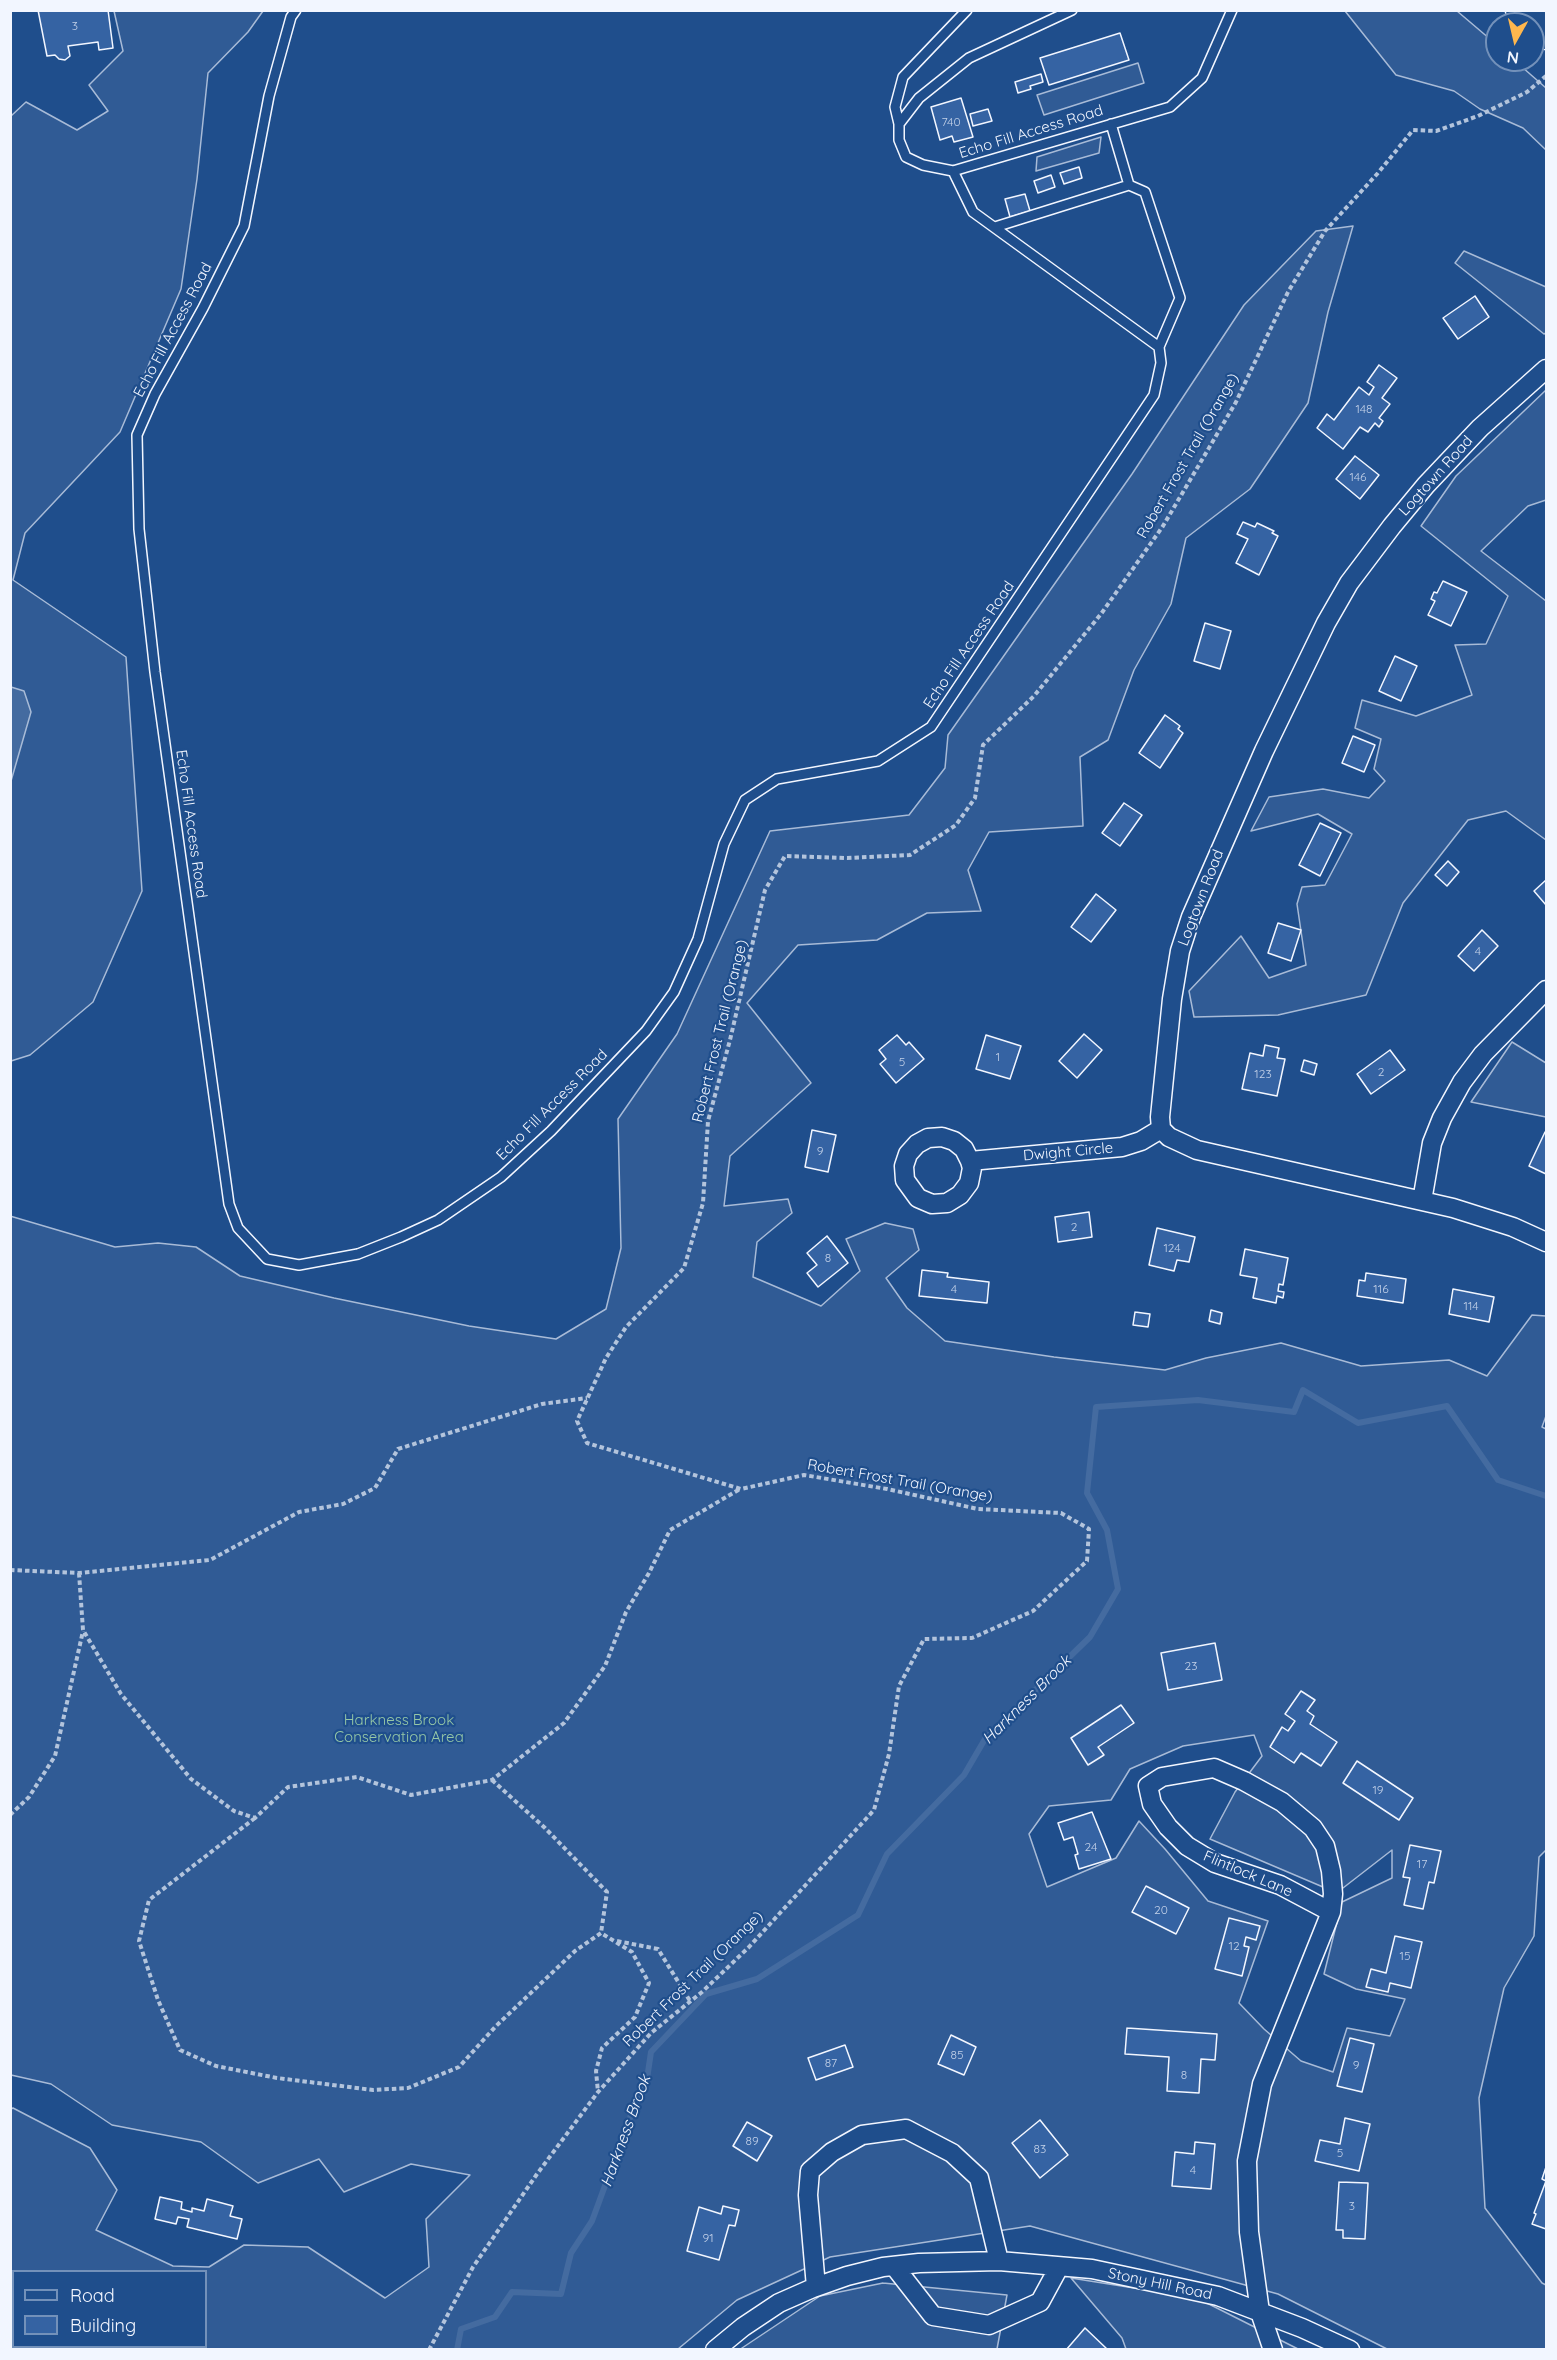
<!DOCTYPE html>
<html>
<head>
<meta charset="utf-8">
<style>
  body { margin:0 }
  #map { position:relative; width:1557px; height:2360px; overflow:hidden; background:#1f4e8c; font-family:Quicksand,sans-serif }
  canvas { display:block }
  .frame { position:absolute; inset:0; border:12px solid #f2f6ff; pointer-events:none }
  .legend { position:absolute; left:12px; top:2270px; width:195px; height:78px; box-sizing:border-box; background:#1f4e8c; border:2px solid #7391ba; margin:0; padding:8px 10px; list-style:none; font-size:18px; color:#f2f6ff }
  .legend li { display:flex; align-items:center; gap:12px; height:30px }
  .legend b { width:30px; border:2px solid #7391ba }
  .north { position:absolute; left:1485px; top:12px; width:60px; height:60px; box-sizing:border-box; background:#1f4e8c; border:2px solid #7391ba; border-radius:50%; rotate:188deg; font-size:16px; font-weight:700; line-height:24px; text-align:center; color:#f2f6ff }
  .north::after { content:''; display:block; margin:auto; width:21px; height:27px; background:#ffb74d; clip-path:polygon(50% 0,100% 100%,50% 72%,0 100%) }
</style>
</head>
<body>
<div id="map">
<canvas width="1557" height="2360"></canvas>
<div class="frame"></div>
<ul class="legend">
<li><b style="height:8px;background:#1f4e8c"></b>Road</li>
<li><b style="height:16px;background:#3563a3"></b>Building</li>
</ul>
<div class="north">N</div>
</div>
<script>
const ctx = document.querySelector('canvas').getContext('2d');
ctx.lineJoin = 'round';
function paint(path, color) { ctx.fillStyle = color; ctx.fill(path, 'evenodd'); }
const toPath = rows => new Path2D(rows.map(r => 'M' + r).join(''));
function strokePath(path, color, width, dash) { ctx.strokeStyle = color; ctx.lineWidth = width; ctx.lineCap = dash ? 'butt' : 'round'; ctx.setLineDash(dash || []); ctx.stroke(path); }
function label(font, color, halo, rows, align = 'center') {
  ctx.font = font + ' Quicksand,sans-serif'; ctx.lineWidth = 4.5; ctx.setLineDash([]); ctx.textBaseline = 'middle'; ctx.strokeStyle = halo; ctx.fillStyle = color; for (const [text, x, y, turn = 0] of rows) {
    ctx.save(); ctx.translate(x, y); ctx.rotate((+turn || 0) * Math.PI / 180); ctx.textAlign = isNaN(turn) ? turn : align; if (halo) ctx.strokeText(text, 0, 0); ctx.fillText(text, 0, 0); ctx.restore();
  }
}
const built = toPath([
  [114,11,263,11,248,32,208,73,197,179,181,289,120,432,25,533,13,580,126,657,142,891,93,1002,30,1055,11,1061,11,116,26,102,77,130,108,111,89,85,123,51,114,11],
  [1345,11,1457,11,1497,45,1497,60,1514,60,1546,88,1546,150,1523,128,1480,109,1454,91,1396,75,1345,11],
  [1138,63,1144,83,1044,115,1037,95,1138,63],
  [1101,137,1099,153,1036,171,1037,157,1101,137],
  [1353,226,1328,312,1308,403,1250,489,1186,538,1171,604,1134,670,1108,740,1080,757,1083,826,989,832,968,870,981,911,927,913,877,940,798,945,747,1003,811,1083,730,1156,724,1206,788,1199,792,1213,757,1242,753,1277,821,1306,860,1271,846,1239,885,1223,913,1229,919,1250,886,1278,907,1308,945,1341,1054,1357,1165,1370,1206,1358,1281,1343,1361,1366,1449,1360,1487,1376,1532,1315,1546,1316,1546,1416,1542,1427,1546,1429,1546,1850,1539,1857,1534,1936,1504,1988,1479,2098,1485,2208,1542,2283,1546,2285,1546,2349,1387,2349,1278,2294,1030,2226,830,2257,737,2300,678,2349,11,2349,11,2109,13,2108,90,2148,117,2190,96,2230,173,2266,209,2267,244,2245,308,2247,385,2298,429,2267,426,2219,470,2175,411,2164,344,2192,319,2159,258,2183,201,2142,112,2125,51,2084,11,2075,10,1216,115,1247,158,1243,196,1247,240,1276,334,1298,469,1326,556,1339,606,1309,621,1248,618,1119,677,1034,770,831,909,815,945,768,948,735,1132,474,1244,305,1316,231,1353,226],
  [1254,1735,1262,1756,1235,1792,1210,1839,1323,1887,1343,1888,1392,1850,1392,1878,1342,1902,1324,1974,1356,1989,1405,1999,1390,2036,1347,2028,1333,2072,1301,2061,1264,2029,1239,2003,1268,1921,1208,1901,1165,1849,1139,1821,1116,1858,1047,1887,1029,1834,1049,1806,1111,1800,1130,1769,1183,1746,1254,1735],
  [14,2272,206,2272,206,2346,14,2346,14,2272],
  [1464,251,1546,287,1546,333,1544,334,1455,263,1464,251],
  [1546,390,1546,500,1528,506,1481,551,1546,601,1546,840,1506,811,1468,820,1403,903,1366,995,1278,1015,1194,1017,1189,991,1241,936,1269,978,1306,965,1297,904,1302,887,1325,885,1352,834,1318,814,1251,831,1269,797,1323,789,1369,798,1385,781,1374,769,1381,739,1355,728,1362,700,1416,716,1472,695,1455,645,1486,644,1508,596,1421,526,1456,476,1546,390],
  [1512,1042,1546,1063,1546,1117,1471,1102,1512,1042],
  [1071,2278,1197,2298,1298,2349,1126,2349,1122,2338,1071,2278],
  [883,2283,1007,2295,997,2349,739,2350,820,2296,883,2283]
]);
paint(built, '#305b95');
strokePath(built, '#a8bbd7', 1.5);
const water = toPath([
  [11,687,24,691,31,712,11,781,11,687]
]);
paint(water, '#446ba0');
strokePath(water, '#a8bbd7', 1.5);
strokePath(toPath([
  [457,2350,461,2329,495,2317,512,2292,561,2294,571,2253,592,2221,631,2115,647,2079,651,2052,706,1994,757,1979,858,1915,887,1854,964,1775,985,1739,1090,1637,1118,1589,1107,1530,1087,1493,1096,1407,1198,1400,1294,1412,1303,1390,1358,1423,1447,1406,1498,1480,1546,1496]
]), '#446ba0', 6);
const building = toPath([
  [38,10,108,10,113,48,99,50,98,42,68,46,70,56,65,60,59,59,55,55,47,56,38,10],
  [1120,33,1129,60,1049,85,1040,58,1120,33],
  [1041,74,1043,82,1030,86,1031,89,1018,93,1015,82,1041,74],
  [961,98,973,137,954,142,952,136,940,140,931,107,961,98],
  [988,109,992,121,973,126,970,114,988,109],
  [1079,167,1082,178,1064,184,1060,173,1079,167],
  [1051,175,1055,187,1038,193,1034,181,1051,175],
  [1025,194,1030,211,1010,217,1005,199,1025,194],
  [1475,296,1489,317,1458,339,1443,318,1475,296],
  [1379,365,1397,378,1382,398,1390,404,1379,418,1383,421,1379,427,1375,423,1368,432,1360,427,1343,449,1317,428,1327,414,1334,420,1359,387,1369,395,1374,387,1367,382,1379,365],
  [1355,456,1379,475,1360,499,1336,479,1355,456],
  [1243,522,1255,527,1257,523,1274,531,1272,533,1278,536,1259,575,1236,563,1248,539,1237,534,1243,522],
  [1443,581,1467,592,1451,626,1428,615,1435,601,1431,599,1434,592,1437,593,1443,581],
  [1205,623,1231,631,1220,669,1194,661,1205,623],
  [1395,656,1417,666,1401,701,1379,691,1395,656],
  [1165,715,1180,726,1178,729,1183,733,1160,768,1139,753,1165,715],
  [1353,736,1375,745,1364,772,1342,763,1353,736],
  [1124,803,1142,815,1120,846,1102,833,1124,803],
  [1320,823,1341,833,1320,876,1299,865,1320,823],
  [1448,861,1459,872,1447,886,1435,875,1448,861],
  [1546,880,1546,905,1534,891,1546,880],
  [1096,894,1116,910,1091,942,1071,927,1096,894],
  [1278,923,1301,930,1291,961,1268,953,1278,923],
  [1482,930,1498,946,1474,971,1458,956,1482,930],
  [1084,1034,1102,1050,1077,1078,1059,1061,1084,1034],
  [897,1035,906,1045,909,1042,924,1059,896,1083,880,1064,886,1059,879,1050,897,1035],
  [986,1035,1021,1046,1010,1079,976,1069,986,1035],
  [1265,1045,1279,1048,1277,1058,1285,1059,1277,1096,1242,1089,1250,1053,1263,1056,1265,1045],
  [1390,1050,1405,1070,1371,1094,1357,1074,1390,1050],
  [1304,1060,1317,1064,1314,1075,1301,1071,1304,1060],
  [812,1130,836,1135,828,1172,805,1167,812,1130],
  [1545,1132,1546,1133,1546,1174,1529,1166,1545,1132],
  [1089,1212,1092,1237,1058,1242,1055,1217,1089,1212],
  [1157,1228,1195,1237,1189,1262,1177,1260,1174,1271,1149,1265,1157,1228],
  [827,1236,848,1263,818,1287,807,1273,817,1265,807,1253,827,1236],
  [1245,1249,1288,1258,1283,1285,1279,1284,1278,1291,1284,1292,1283,1298,1277,1296,1276,1303,1253,1298,1257,1278,1240,1275,1245,1249],
  [922,1270,948,1273,947,1277,989,1282,987,1303,919,1296,922,1270],
  [1366,1273,1406,1279,1403,1303,1357,1296,1359,1280,1365,1281,1366,1273],
  [1453,1289,1494,1297,1489,1322,1449,1314,1453,1289],
  [1211,1310,1222,1313,1220,1324,1209,1321,1211,1310],
  [1135,1312,1150,1314,1148,1327,1133,1325,1135,1312],
  [1215,1643,1222,1680,1168,1690,1161,1653,1215,1643],
  [1301,1691,1315,1700,1307,1711,1314,1716,1310,1724,1337,1742,1321,1766,1301,1753,1294,1763,1270,1747,1282,1727,1288,1731,1295,1721,1285,1714,1301,1691],
  [1121,1705,1134,1723,1098,1747,1104,1755,1088,1765,1071,1738,1121,1705],
  [1357,1761,1413,1798,1399,1820,1343,1783,1357,1761],
  [1092,1812,1111,1859,1079,1869,1075,1855,1078,1854,1073,1837,1064,1840,1058,1823,1092,1812],
  [1410,1845,1441,1851,1434,1883,1429,1882,1423,1909,1404,1905,1410,1878,1403,1877,1410,1845],
  [1146,1886,1189,1908,1176,1934,1132,1912,1146,1886],
  [1229,1918,1260,1926,1256,1940,1246,1937,1244,1946,1249,1947,1242,1976,1215,1969,1229,1918],
  [1395,1936,1422,1942,1411,1988,1390,1983,1388,1992,1366,1987,1371,1969,1386,1973,1395,1936],
  [1127,2028,1217,2034,1215,2060,1201,2059,1199,2093,1167,2091,1169,2057,1125,2054,1127,2028],
  [951,2035,976,2047,964,2075,938,2064,951,2035],
  [1350,2038,1374,2044,1362,2092,1337,2086,1350,2038],
  [845,2045,853,2067,816,2080,808,2058,845,2045],
  [1345,2118,1370,2124,1359,2171,1315,2161,1320,2140,1340,2144,1345,2118],
  [1040,2120,1068,2155,1040,2178,1012,2143,1040,2120],
  [747,2122,772,2136,757,2161,733,2146,747,2122],
  [1195,2142,1215,2144,1211,2189,1172,2186,1175,2152,1194,2154,1195,2142],
  [1546,2167,1546,2229,1532,2224,1536,2214,1534,2213,1546,2181,1542,2179,1546,2167],
  [1339,2182,1368,2183,1365,2239,1343,2238,1343,2230,1336,2230,1339,2182],
  [160,2197,182,2202,181,2209,192,2212,192,2208,204,2211,207,2199,233,2206,230,2216,242,2219,237,2239,187,2227,189,2219,178,2217,176,2224,155,2219,160,2197],
  [723,2206,739,2210,735,2226,729,2225,719,2260,687,2251,699,2207,721,2214,723,2206],
  [1085,2328,1107,2349,1106,2350,1066,2350,1085,2328]
]);
paint(building, '#3563a3');
strokePath(building, '#f2f6ff', 1.5);
const service = toPath([
  [296,10,291,17,269,96,244,226,203,308,155,394,137,435,139,529,155,672,229,1204,238,1228,267,1259,299,1265,358,1254,401,1237,438,1220,501,1177,551,1131,646,1031,674,992,698,939,724,844,745,800,777,779,878,761,931,727,1154,395,1161,363,1159,347,973,212,953,171,1170,107,1202,78,1232,10],
  [899,124,895,107,903,77,967,10],
  [1111,124,1129,185],
  [953,171,923,165,906,157,899,140,899,124,919,98,969,58,1072,10],
  [995,227,1129,185,1145,192,1180,298,1159,347]
]);
const minor = toPath([
  [1546,369,1480,428,1426,485,1392,526,1349,583,1326,623,1264,751,1191,917,1180,951,1172,999,1160,1117,1161,1129,1169,1137,1197,1150,1453,1208,1513,1227,1546,1242],
  [970,1161,964,1149,954,1141,942,1137,928,1138,917,1144,908,1154,904,1166,905,1180,918,1198,932,1204,947,1203,960,1195,969,1183,972,1168,970,1161,1122,1147,1141,1141,1161,1129],
  [1422,1201,1432,1143,1442,1118,1462,1082,1483,1054,1546,990],
  [894,2266,933,2316,989,2325,1040,2302,1059,2267],
  [816,2287,808,2195,810,2171,832,2152,862,2135,906,2129,952,2153,979,2178,999,2261],
  [715,2350,743,2327,779,2303,813,2288,847,2276,883,2267,919,2263,999,2261,1092,2269,1218,2296,1302,2328,1350,2350],
  [1273,2350,1260,2312,1249,2232,1247,2161,1262,2084,1331,1912,1333,1894,1331,1871,1325,1846,1313,1828,1282,1802,1244,1781,1214,1768,1162,1777,1148,1786,1152,1804,1168,1827,1187,1846,1215,1863,1280,1885,1331,1912]
]);
const trunk = toPath([
  [1521,10,1546,34]
]);
strokePath(service, '#f2f6ff', 12);
strokePath(minor, '#f2f6ff', 21);
strokePath(trunk, '#f2f6ff', 33);
strokePath(toPath([
  [10,1570,79,1573,210,1560,299,1512,343,1504,375,1488,398,1449,542,1404,587,1398],
  [79,1573,83,1630,121,1694,191,1779,234,1811,255,1818,288,1787,357,1777,411,1795,492,1780,564,1723,605,1666,626,1612,649,1573,670,1530,740,1489],
  [492,1780,545,1828,607,1892,601,1933],
  [10,1815,29,1797,55,1756,83,1631],
  [255,1818,149,1900,139,1941,158,2000,180,2050,216,2066,277,2078,373,2090,408,2088,459,2067,496,2026,575,1951,601,1933,632,1952,649,1983,635,2017,602,2048,596,2071,598,2092],
  [617,1941,658,1949,690,2001],
  [429,2350,473,2267,537,2174,598,2092,651,2033,702,1992,749,1947,874,1810,889,1754,899,1686,924,1639,972,1638,1033,1611,1087,1561,1089,1529,1061,1513,978,1509,887,1489,804,1475,741,1489,587,1443,577,1421,606,1358,626,1327,684,1268,703,1203,708,1121,730,1040,765,890,785,856,847,858,910,855,956,825,975,798,983,745,1034,696,1101,614,1163,526,1236,402,1288,292,1325,231,1378,173,1413,130,1436,131,1478,116,1527,92,1546,76]
]), '#b3c4dc', 4, [4.5, 3]);
strokePath(service, '#1f4e8c', 9);
strokePath(minor, '#1f4e8c', 18);
strokePath(trunk, '#1f4e8c', 30);
label('12px', '#c3d1e8', null, [
  ["3",75,26],
  ["740",951,122],
  ["148",1364,409],
  ["146",1358,477],
  ["4",1478,951],
  ["1",998,1057],
  ["5",902,1062],
  ["2",1381,1072],
  ["123",1263,1074],
  ["9",820,1151],
  ["2",1074,1227],
  ["124",1172,1248],
  ["8",828,1258],
  ["4",954,1289],
  ["116",1381,1289],
  ["114",1471,1306],
  ["23",1191,1666],
  ["19",1378,1790],
  ["24",1091,1847],
  ["17",1422,1864],
  ["20",1161,1910],
  ["12",1234,1946],
  ["15",1405,1956],
  ["85",957,2055],
  ["87",831,2063],
  ["9",1356,2065],
  ["8",1184,2075],
  ["89",752,2141],
  ["83",1040,2149],
  ["5",1340,2153],
  ["4",1193,2170],
  ["3",1352,2206],
  ["91",708,2238]
]);
label('15px', '#f2f6ff', '#1f4e8c', [
  ["Echo Fill Access Road",1031,132,-17],
  ["Echo Fill Access Road",173,330,-62],
  ["Robert Frost Trail (Orange)",1188,456,-60],
  ["Logtown Road",1436,476,-48],
  ["Echo Fill Access Road",969,645,-56],
  ["Echo Fill Access Road",191,824,82],
  ["Logtown Road",1201,898,-69],
  ["Robert Frost Trail (Orange)",720,1031,-76],
  ["Echo Fill Access Road",552,1105,-45],
  ["Dwight Circle",1068,1152,-5],
  ["Robert Frost Trail (Orange)",900,1481,10],
  ["Flintlock Lane",1248,1874,23],
  ["Robert Frost Trail (Orange)",693,1979,-44],
  ["Stony Hill Road",1160,2284,12]
]);
label('15px', '#97c8a6', '#1f4e8c', [
  ["Harkness Brook",399,1720],
  ["Conservation Area",399,1737]
]);
label('italic 16px', '#f2f6ff', '#1f4e8c', [
  ["Harkness Brook",1027,1700,-45],
  ["Harkness Brook",626,2131,-70]
]);
</script>
</body>
</html>
